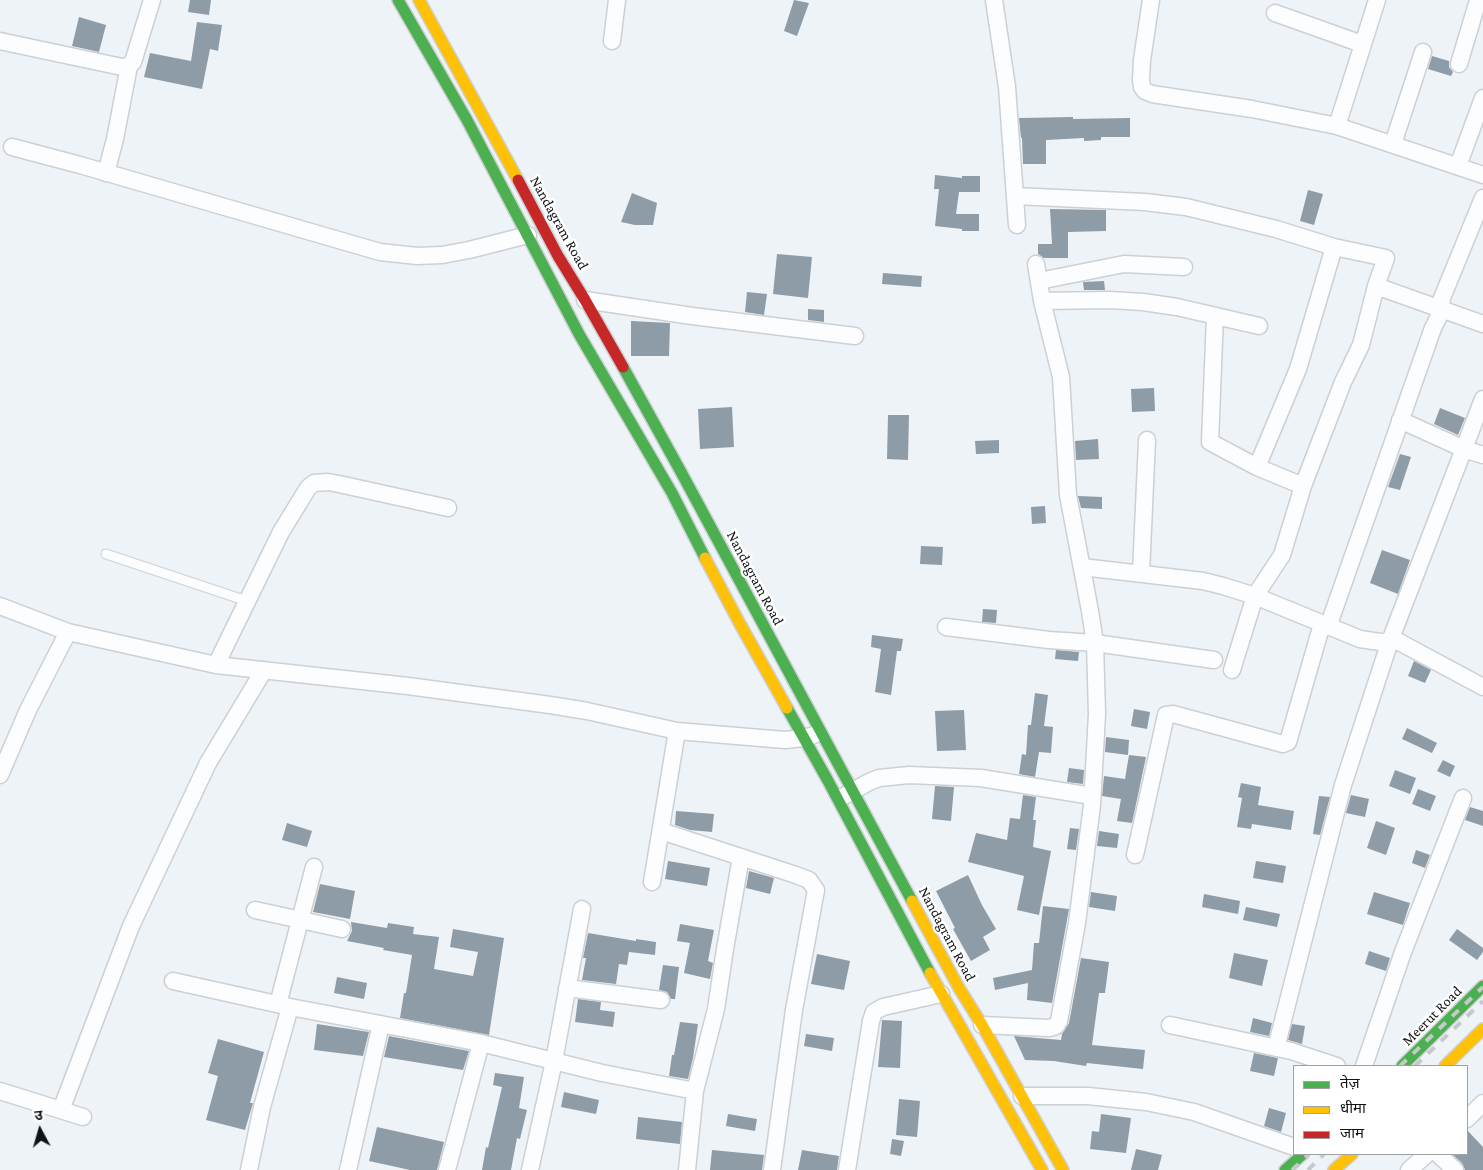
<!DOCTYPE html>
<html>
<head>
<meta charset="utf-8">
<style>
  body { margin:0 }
  #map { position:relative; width:1483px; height:1170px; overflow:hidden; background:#eef3f8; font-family:"Crimson Pro","Noto Sans Devanagari",serif }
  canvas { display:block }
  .legend { position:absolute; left:1293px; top:1065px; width:175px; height:90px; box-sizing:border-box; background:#fff; border:1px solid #a0a1a2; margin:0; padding:6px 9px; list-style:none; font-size:15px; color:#111417 }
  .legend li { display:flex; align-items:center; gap:10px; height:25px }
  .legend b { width:25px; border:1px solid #a0a1a2 }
  .north { position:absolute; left:15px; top:1105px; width:50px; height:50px; -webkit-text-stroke:4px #fff; paint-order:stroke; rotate:354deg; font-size:14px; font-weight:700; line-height:20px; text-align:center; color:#111417 }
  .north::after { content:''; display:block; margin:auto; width:18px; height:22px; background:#111417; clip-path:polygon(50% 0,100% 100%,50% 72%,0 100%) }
</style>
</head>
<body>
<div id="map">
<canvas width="1483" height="1170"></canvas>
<ul class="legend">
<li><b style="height:6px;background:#4caf50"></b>तेज़</li>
<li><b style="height:6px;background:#ffc107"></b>धीमा</li>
<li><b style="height:6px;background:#c62828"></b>जाम</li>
</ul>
<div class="north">उ</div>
</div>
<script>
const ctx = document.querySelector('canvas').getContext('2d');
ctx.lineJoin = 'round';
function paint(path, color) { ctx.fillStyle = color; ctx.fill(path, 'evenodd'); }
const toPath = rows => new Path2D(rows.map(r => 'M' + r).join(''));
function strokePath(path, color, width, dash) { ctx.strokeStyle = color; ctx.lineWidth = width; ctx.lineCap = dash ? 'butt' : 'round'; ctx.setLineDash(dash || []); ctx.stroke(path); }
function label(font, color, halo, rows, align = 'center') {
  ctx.font = font + ' "Crimson Pro",serif'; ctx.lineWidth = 5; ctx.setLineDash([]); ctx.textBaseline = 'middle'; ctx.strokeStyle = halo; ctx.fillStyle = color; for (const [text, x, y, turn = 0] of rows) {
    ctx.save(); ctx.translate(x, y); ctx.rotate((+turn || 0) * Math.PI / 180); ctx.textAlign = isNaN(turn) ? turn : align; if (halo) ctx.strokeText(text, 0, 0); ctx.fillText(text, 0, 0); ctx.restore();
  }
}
paint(toPath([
  [190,0,211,0,209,15,188,12],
  [794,0,809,3,797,36,784,31],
  [79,17,106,25,99,52,72,46],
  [197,22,222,25,218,51,210,49,202,89,144,77,150,53,191,61],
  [1432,56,1449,61,1449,67,1453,72,1451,76,1428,69],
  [1073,117,1073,119,1130,118,1130,137,1101,137,1101,140,1084,141,1084,138,1046,140,1046,164,1023,164,1022,138,1021,138,1019,118],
  [935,175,962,178,962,176,980,176,980,192,959,192,956,214,979,214,979,231,962,231,962,229,935,226,939,189,934,189],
  [1308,190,1323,194,1314,225,1300,221],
  [632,193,657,203,653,225,635,225,621,222],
  [1050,209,1106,210,1106,231,1068,232,1068,258,1044,258,1038,254,1038,244,1052,244],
  [777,254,812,257,808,298,773,294],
  [883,273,922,276,921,287,882,284],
  [1104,281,1105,290,1084,290,1083,282],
  [747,292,767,294,764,315,745,312],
  [808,309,824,310,824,322,808,320],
  [631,321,670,323,669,356,631,356],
  [1154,388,1155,411,1132,412,1131,389],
  [732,407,734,447,700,449,698,409],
  [1440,408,1465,418,1458,435,1434,424],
  [888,415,909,415,908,460,887,459],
  [1098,439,1099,459,1076,460,1075,441],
  [999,440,999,453,976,454,975,441],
  [1400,454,1411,457,1400,490,1388,487],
  [1078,496,1102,497,1102,509,1081,508],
  [1045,506,1046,523,1032,524,1031,507],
  [921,546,943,547,942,565,920,564],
  [1382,550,1410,560,1398,594,1370,583],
  [983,609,997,610,996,623,982,622],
  [872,635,903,639,901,651,897,651,891,695,875,692,881,649,871,647],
  [1056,650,1079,652,1078,661,1055,659],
  [1414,661,1431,670,1425,683,1408,676],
  [1035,693,1048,695,1044,726,1053,727,1051,753,1039,752,1035,777,1019,774,1022,754,1026,755,1028,725,1031,725],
  [1134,709,1150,712,1147,729,1131,726],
  [964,710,966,750,937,751,935,711],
  [1407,728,1437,743,1432,753,1402,739],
  [1106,737,1129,740,1128,755,1105,752],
  [1129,755,1146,757,1132,823,1117,821,1121,799,1102,796,1104,776,1125,779],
  [1443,760,1455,766,1450,777,1437,771],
  [1069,768,1084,770,1083,784,1067,782],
  [1395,770,1416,778,1410,794,1389,786],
  [1241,783,1261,787,1258,805,1294,811,1291,830,1252,824,1251,829,1237,827,1242,798,1238,797],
  [935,786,954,787,951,821,932,819],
  [1418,789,1436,796,1430,811,1412,804],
  [1023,795,1036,797,1033,820,1036,820,1033,847,1051,851,1039,915,1017,910,1024,876,968,862,976,833,1007,840,1010,818,1020,819],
  [1351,795,1369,799,1365,817,1346,813],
  [1319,796,1330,797,1320,835,1313,834],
  [1470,807,1483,811,1483,826,1465,820],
  [676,811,714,814,712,832,690,830,675,825],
  [1376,821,1395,828,1386,855,1367,848],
  [287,823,312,831,307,847,282,840],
  [1070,828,1079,829,1076,850,1067,849],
  [1099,831,1119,834,1117,848,1097,846],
  [1416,850,1430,855,1425,868,1412,863],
  [668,861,710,868,707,886,665,879],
  [1256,861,1286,866,1283,883,1253,878],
  [749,871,774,878,770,894,746,888],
  [968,875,982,905,996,929,983,937,990,950,971,961,953,929,955,928,936,891],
  [320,884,355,891,350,919,313,912],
  [1091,892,1117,896,1115,911,1089,907],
  [1374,892,1410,903,1403,925,1367,914],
  [1204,894,1240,901,1238,914,1202,907],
  [1043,906,1069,909,1052,1003,1027,1000,1028,983,995,990,993,978,1032,970,1034,943,1039,943],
  [1246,907,1280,914,1277,927,1243,920],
  [351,922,387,928,388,923,414,927,413,934,439,937,434,969,473,976,478,952,450,947,453,929,504,938,489,1035,400,1018,404,993,406,993,412,955,383,950,384,948,347,941,352,931],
  [680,924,714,930,708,961,713,963,710,979,684,973,690,943,677,941],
  [1457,929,1483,948,1483,952,1477,960,1449,940],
  [588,933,636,941,636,939,656,942,655,955,629,952,627,965,619,964,616,984,582,980,586,958,583,958],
  [1369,951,1390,958,1386,971,1365,964],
  [1234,953,1268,960,1262,986,1229,978],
  [817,954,850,961,844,990,811,984],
  [1081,958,1109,962,1105,993,1099,993,1092,1045,1145,1050,1143,1069,1087,1063,1086,1066,1054,1061,1025,1060,1014,1036,1061,1040,1062,1034,1069,1023],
  [663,965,679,967,675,999,671,999,667,992,659,990],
  [337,977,367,983,364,999,334,993],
  [578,999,601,1002,600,1010,615,1012,613,1027,575,1022],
  [1253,1018,1272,1023,1269,1036,1250,1032],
  [882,1020,902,1021,900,1068,878,1067],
  [680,1022,698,1024,693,1058,688,1079,669,1076,672,1055,674,1055],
  [317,1024,369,1032,363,1056,314,1050],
  [1292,1024,1305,1026,1302,1044,1288,1040],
  [806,1034,834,1038,832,1051,804,1046],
  [389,1036,469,1051,463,1070,384,1057],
  [218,1039,264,1052,250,1103,253,1103,245,1130,206,1120,218,1076,208,1073],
  [1254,1053,1278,1058,1274,1076,1250,1071],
  [495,1073,524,1077,519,1108,527,1110,520,1139,517,1138,511,1170,482,1170,486,1147,488,1148,502,1087,493,1085],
  [564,1092,599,1100,596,1114,561,1107],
  [899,1099,920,1101,917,1137,896,1135],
  [1269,1108,1286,1113,1281,1132,1264,1126],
  [728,1114,757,1119,755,1131,726,1126],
  [1101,1114,1131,1118,1126,1153,1090,1149,1092,1131,1099,1132],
  [638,1117,682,1122,680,1144,636,1139],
  [377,1127,444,1142,437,1170,410,1170,369,1161],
  [1467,1130,1483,1147,1483,1170,1465,1170,1462,1163,1452,1154,1467,1154],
  [892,1139,904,1141,901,1156,890,1154],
  [1136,1149,1162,1155,1158,1170,1131,1170],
  [712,1150,764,1155,762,1170,710,1170],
  [802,1150,839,1156,837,1170,798,1170]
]), '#8e9ca8');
const lane = toPath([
  [106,554,247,601]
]);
const street = toPath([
  [994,0,1007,87,1017,225],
  [1151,0,1142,60,1141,80,1142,87,1145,91,1152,94,1252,109,1337,126,1483,175],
  [1275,13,1362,44],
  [0,41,122,67,129,66,133,62,152,0],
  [612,41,617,0],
  [1459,64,1478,0],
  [1337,126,1377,0],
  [1393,144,1423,52],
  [12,147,80,165,380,252,417,256,442,255,469,250,528,235],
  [1458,166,1483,98],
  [106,173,115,139,129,66],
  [1015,196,1145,202,1186,207,1276,229,1334,247,1386,258,1376,286,1361,345,1343,382,1303,486,1282,555,1255,596,1232,670],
  [1039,281,1124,264,1184,267],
  [1376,286,1483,324],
  [585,300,692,316,855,336],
  [1042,301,1110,300,1143,302,1177,307,1259,326],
  [1215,316,1210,442,1257,467,1303,486],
  [1400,420,1464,449,1483,455],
  [1257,467,1298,369,1334,247],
  [1082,567,1203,581,1223,586,1255,596,1360,639,1380,642,1397,641,1403,644,1483,687],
  [1141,573,1147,440],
  [0,606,68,632,216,665,408,686,550,705,587,711,677,731,785,740,804,738,814,735],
  [946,627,1049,640,1095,643,1214,660],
  [1328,627,1433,328,1440,314,1442,298,1483,198],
  [216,665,281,532,308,488,314,483,328,482,339,484,448,508],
  [0,775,28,710,68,632],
  [844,796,869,782,879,778,909,775,981,778,1092,796],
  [661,831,796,875,809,880,816,890,794,1010,772,1170],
  [1135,855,1166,715,1173,714,1283,744,1288,742,1322,624],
  [652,882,677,731],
  [255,910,342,929],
  [173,981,290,1007,481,1043,602,1073,695,1091],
  [567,988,661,1000],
  [278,1004,314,867],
  [982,1025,1049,1028,1056,1026,1059,1021,1077,923,1092,805,1097,714,1095,643,1090,611,1068,495,1061,377,1042,301,1036,264],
  [1170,1025,1291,1051,1337,1066],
  [1276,1048,1343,785,1390,641,1483,399],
  [1364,1066,1403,952,1463,798],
  [0,1091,83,1117],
  [1022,1096,1088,1096,1146,1102,1194,1112,1294,1147],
  [61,1110,131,926,208,763,264,670],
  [1467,1119,1483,1103],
  [1438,1154,1455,1170],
  [249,1170,262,1107,290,1007],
  [348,1170,381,1024],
  [447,1170,481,1043],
  [530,1170,554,1061,582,909],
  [687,1170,695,1091,716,1009,725,949,741,857],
  [847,1170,871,1021,874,1012,883,1007,941,994],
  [1409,1170,1427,1154]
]);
const fast = toPath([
  [398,0,467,120,579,334,672,493,705,558],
  [623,367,681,472,912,901],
  [787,708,827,779,930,973],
  [1402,1066,1483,986],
  [1285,1170,1303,1154]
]);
const slow = toPath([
  [419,0,518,180],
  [705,558,740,624,787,708],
  [912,901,959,988,982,1025,1063,1170],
  [930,973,1042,1170],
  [1445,1066,1483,1029],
  [1334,1170,1352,1154]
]);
const jam = toPath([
  [518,180,558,256,585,300,623,367]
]);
strokePath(lane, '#ccd0d4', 11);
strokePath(street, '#ccd0d4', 19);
strokePath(fast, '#ccd0d4', 14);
strokePath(slow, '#ccd0d4', 14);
strokePath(jam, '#ccd0d4', 14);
strokePath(lane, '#fcfdfe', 9);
strokePath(street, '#fcfdfe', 16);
strokePath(fast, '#4caf50', 11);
strokePath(slow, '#ffc107', 11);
strokePath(jam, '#c62828', 11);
strokePath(toPath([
  [1400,1066,1483,987],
  [1415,1066,1483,1001],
  [1292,1170,1309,1154],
  [1308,1170,1324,1154]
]), '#c7c8ca', 4, [9, 9]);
label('15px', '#111417', '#fff', [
  ["Nandagram Road",559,223,61],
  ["Nandagram Road",755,578,62],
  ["Nandagram Road",947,934,62],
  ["Meerut Road",1432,1016,-45]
]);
</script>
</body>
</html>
